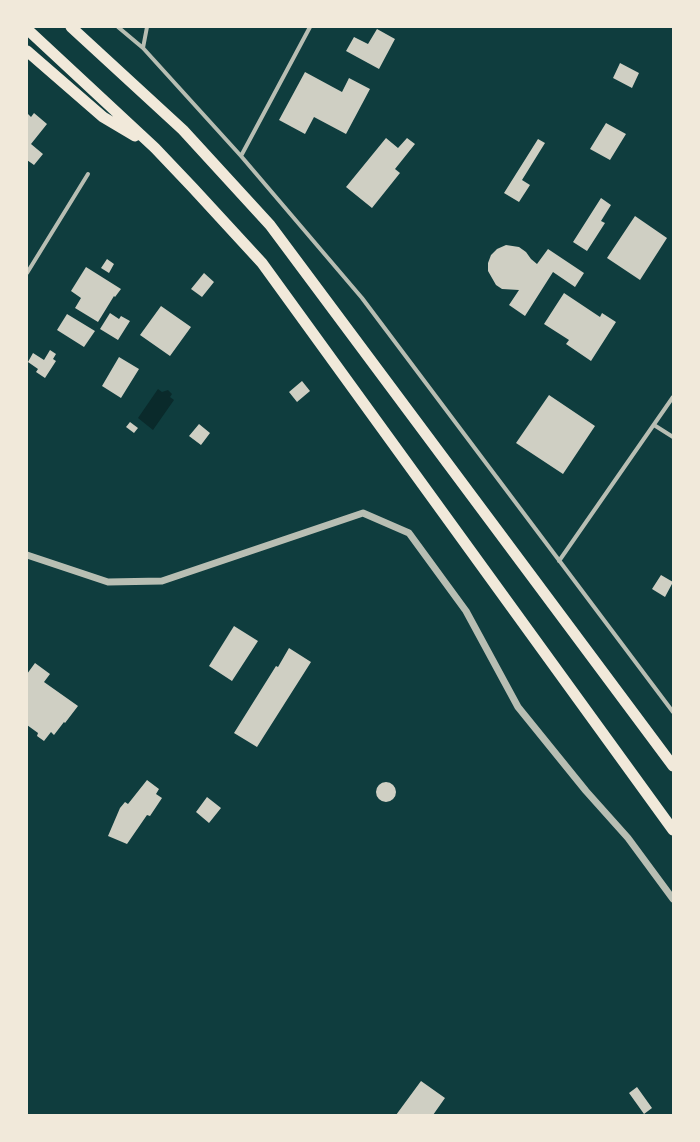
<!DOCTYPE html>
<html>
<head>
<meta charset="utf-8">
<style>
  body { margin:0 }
  #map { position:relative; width:700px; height:1142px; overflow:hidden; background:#0f3d3e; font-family:Spectral,serif }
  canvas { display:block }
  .frame { position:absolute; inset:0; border:28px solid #f1e9da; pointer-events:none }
</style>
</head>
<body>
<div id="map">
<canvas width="700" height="1142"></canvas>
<div class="frame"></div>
</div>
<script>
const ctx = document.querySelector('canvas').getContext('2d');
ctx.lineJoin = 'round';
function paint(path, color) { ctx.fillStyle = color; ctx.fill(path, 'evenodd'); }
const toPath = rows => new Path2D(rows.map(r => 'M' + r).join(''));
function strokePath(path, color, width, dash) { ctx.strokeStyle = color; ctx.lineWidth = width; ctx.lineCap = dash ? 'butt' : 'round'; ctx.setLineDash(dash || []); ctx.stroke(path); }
paint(toPath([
  [158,389,162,392,168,390,172,394,170,397,174,400,153,430,138,418]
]), '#0a2a2b');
paint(toPath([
  [377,29,395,39,379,69,346,51,354,37,368,44],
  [620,63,639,73,632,88,613,78],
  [305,72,342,92,349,78,370,89,346,134,314,117,305,134,279,120],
  [27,113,31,117,34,113,47,124,31,144,43,154,34,165,27,160],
  [606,123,626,134,610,160,590,149],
  [386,138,398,148,407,138,415,144,395,169,400,173,372,208,346,187],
  [538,139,545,143,522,180,530,185,519,202,504,193],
  [601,198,611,205,601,221,605,223,587,251,573,242],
  [635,216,667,238,640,280,607,258],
  [506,245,519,247,526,252,531,259,537,264,548,249,584,273,575,287,553,272,525,316,509,305,519,290,502,289,496,285,488,271,488,263,491,255,497,249],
  [107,259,114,264,109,273,101,268],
  [86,267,121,289,115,297,114,296,98,322,75,308,81,298,71,291],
  [204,273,214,282,202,297,191,289],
  [564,293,600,317,602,313,616,322,591,361,566,344,569,340,544,324],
  [161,306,191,327,170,356,140,335],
  [110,313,119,319,121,316,130,321,118,340,100,329],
  [67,314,95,331,84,347,57,330],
  [50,350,56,354,53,359,56,361,45,378,36,372,38,369,28,362,33,353,44,360],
  [119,357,139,369,121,398,102,386],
  [302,381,310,391,297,402,289,392],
  [549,395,595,426,563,474,516,443],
  [130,422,138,428,134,433,126,427],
  [199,424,210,433,201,445,189,436],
  [661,575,673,582,665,597,652,589],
  [234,626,258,641,232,681,209,666],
  [289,648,311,662,257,747,234,733,276,666,278,667],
  [35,663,50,674,44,682,78,706,65,723,64,722,54,735,51,732,44,741,37,736,38,733,27,725,27,683,28,682,27,674],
  [147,780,159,789,156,794,162,798,150,816,147,815,127,844,108,836,120,808,125,802,128,804],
  '376 792a10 10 0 1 1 20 0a10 10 0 1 1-20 0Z',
  [207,797,221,808,209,823,196,812],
  [421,1081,445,1098,433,1115,423,1114,422,1115,396,1115],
  [637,1087,652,1108,644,1114,629,1093]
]), '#cfcfc3');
strokePath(toPath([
  [118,27,143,48,241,156,362,298,673,712],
  [143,48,147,27],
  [241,156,310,27],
  [27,273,88,174],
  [654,425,673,437],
  [559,561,673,397]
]), '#b8beb3', 4);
strokePath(toPath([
  [27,555,108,582,162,581,363,513,409,533,466,611,518,707,586,791,628,838,673,899]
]), '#b8beb3', 7);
strokePath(toPath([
  [71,27,183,130,270,225,673,766],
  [27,29,155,148,193,188,262,263,673,830],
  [27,51,103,117,135,136]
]), '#f1e9da', 11);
</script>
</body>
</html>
